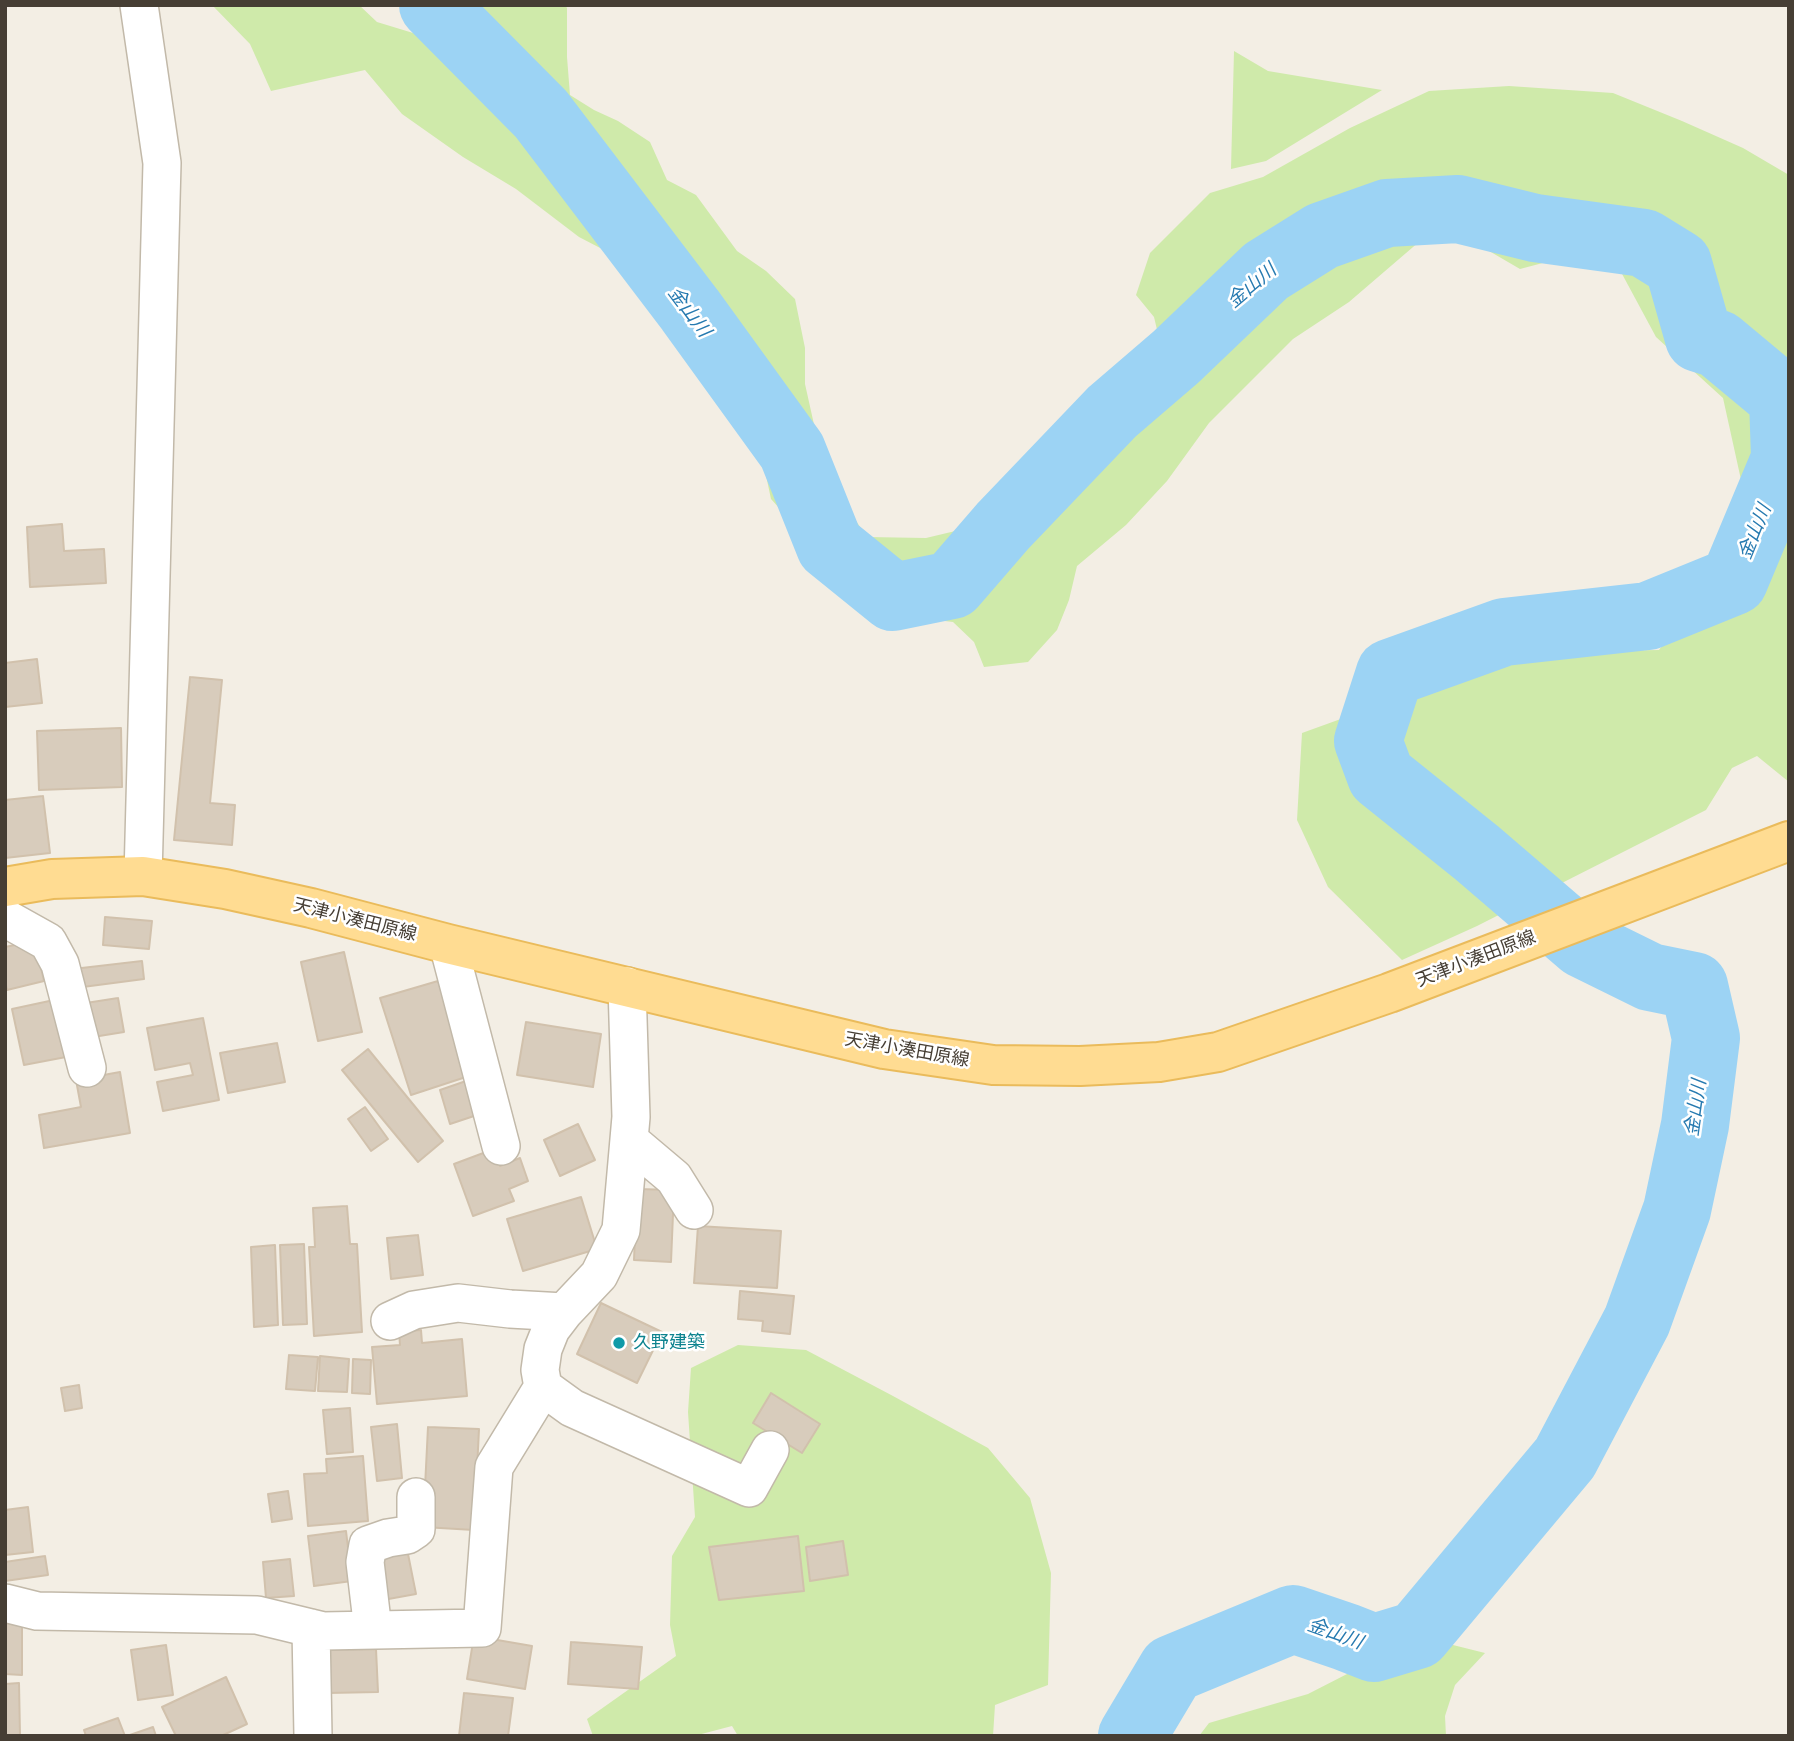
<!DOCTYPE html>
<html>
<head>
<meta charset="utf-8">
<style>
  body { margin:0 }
  #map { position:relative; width:1794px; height:1741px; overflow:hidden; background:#f3eee4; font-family:Figtree,sans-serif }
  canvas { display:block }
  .frame { position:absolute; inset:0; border:7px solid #463e34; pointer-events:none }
</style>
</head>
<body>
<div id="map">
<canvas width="1794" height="1741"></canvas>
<div class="frame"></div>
</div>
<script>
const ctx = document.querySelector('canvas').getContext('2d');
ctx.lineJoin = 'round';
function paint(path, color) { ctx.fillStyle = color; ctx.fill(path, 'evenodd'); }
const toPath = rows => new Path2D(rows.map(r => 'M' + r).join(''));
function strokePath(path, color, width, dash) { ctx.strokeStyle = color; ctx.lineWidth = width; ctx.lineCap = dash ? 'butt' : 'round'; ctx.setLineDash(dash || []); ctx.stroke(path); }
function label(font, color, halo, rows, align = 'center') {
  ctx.font = font + ' Figtree,"Noto Sans JP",sans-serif'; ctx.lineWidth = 5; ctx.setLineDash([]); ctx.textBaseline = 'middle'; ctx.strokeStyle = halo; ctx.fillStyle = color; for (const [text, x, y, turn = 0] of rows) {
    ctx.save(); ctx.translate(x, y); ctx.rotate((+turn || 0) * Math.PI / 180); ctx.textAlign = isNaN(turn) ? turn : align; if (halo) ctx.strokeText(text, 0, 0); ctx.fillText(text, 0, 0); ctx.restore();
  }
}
paint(toPath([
  [212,5,359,5,377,22,436,40,485,5,565,5,567,8,567,57,570,95,594,110,618,121,650,142,667,180,696,195,737,251,766,271,795,299,805,348,805,384,815,429,845,505,867,537,926,538,972,527,1019,491,1084,409,1111,380,1159,338,1154,317,1136,295,1150,253,1210,193,1263,177,1350,128,1429,91,1509,86,1613,93,1682,121,1743,148,1789,175,1789,782,1757,756,1732,768,1706,810,1477,926,1402,960,1328,887,1297,820,1302,733,1385,703,1429,672,1590,651,1659,650,1730,550,1747,507,1723,398,1656,337,1607,246,1520,269,1441,223,1349,302,1293,339,1209,423,1167,481,1126,525,1077,566,1069,600,1057,630,1028,662,984,667,974,642,953,622,919,618,870,607,840,581,806,538,771,499,756,428,718,389,668,313,631,264,579,237,516,189,463,157,402,114,365,70,271,91,250,44],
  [1234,51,1268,71,1382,90,1266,161,1231,169],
  [738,1345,806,1350,893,1396,988,1448,1030,1498,1051,1573,1048,1685,995,1705,993,1736,738,1736,732,1726,694,1736,593,1736,587,1719,676,1656,670,1625,672,1556,695,1517,688,1412,691,1368],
  [1441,1642,1485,1653,1455,1685,1445,1716,1446,1736,1199,1736,1209,1723,1308,1694,1392,1651]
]), '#cfeaaa');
strokePath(toPath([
  [433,5,541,114,690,310,792,451,830,546,893,597,952,585,1003,526,1112,412,1176,357,1266,271,1322,236,1387,213,1458,209,1535,228,1644,243,1678,264,1699,338,1718,344,1783,398,1785,459,1734,581,1648,616,1504,632,1390,673,1368,741,1381,776,1477,853,1583,944,1650,977,1694,986,1706,1038,1695,1125,1677,1210,1637,1321,1565,1458,1417,1635,1374,1648,1346,1637,1293,1619,1172,1669,1132,1736]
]), '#9cd3f4', 68);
const building = toPath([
  [62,524,64,551,104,549,106,583,30,587,27,527,62,524],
  [37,659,42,703,5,707,5,663,37,659],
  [190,677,222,680,210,803,235,805,232,845,174,840,190,677],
  [121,728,122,787,39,790,37,731,121,728],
  [43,796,50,853,5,858,5,800,43,796],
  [105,917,152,921,149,949,103,945,105,917],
  [35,941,44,981,7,990,5,981,5,947,35,941],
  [344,952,362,1032,318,1041,301,962,344,952],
  [142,961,144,979,75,988,73,969,142,961],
  [438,981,469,1076,411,1095,380,998,438,981],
  [118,998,124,1032,93,1037,86,1003,118,998],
  [54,1000,66,1057,24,1065,12,1009,54,1000],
  [203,1018,219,1100,163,1111,157,1082,193,1075,190,1063,155,1070,147,1028,203,1018],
  [526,1022,601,1034,593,1087,517,1075,526,1022],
  [277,1043,285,1082,228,1093,220,1053,277,1043],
  [368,1049,443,1141,418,1162,342,1070,368,1049],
  [120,1072,130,1133,44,1148,39,1115,81,1107,76,1080,120,1072],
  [469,1080,480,1114,450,1124,440,1090,469,1080],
  [365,1107,388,1139,371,1151,348,1119,365,1107],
  [578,1124,595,1160,560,1176,544,1140,578,1124],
  [494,1149,500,1166,520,1158,528,1181,509,1189,514,1201,473,1216,454,1164,494,1149],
  [637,1189,674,1190,671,1262,634,1260,637,1189],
  [581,1197,597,1249,523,1271,507,1219,581,1197],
  [347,1206,350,1244,357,1244,362,1332,314,1336,309,1247,315,1247,313,1208,347,1206],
  [698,1226,781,1231,777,1288,694,1283,698,1226],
  [418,1235,423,1275,391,1279,387,1238,418,1235],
  [304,1244,307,1324,283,1325,280,1245,304,1244],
  [275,1245,278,1325,254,1327,251,1247,275,1245],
  [740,1291,794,1296,790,1334,762,1331,763,1321,738,1319,740,1291],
  [601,1303,662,1332,637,1383,577,1354,601,1303],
  [421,1330,422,1343,462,1339,467,1396,377,1404,372,1347,400,1345,399,1332,421,1330],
  [289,1355,318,1357,315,1391,286,1389,289,1355],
  [320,1356,349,1359,347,1392,318,1391,320,1356],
  [353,1359,371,1360,370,1394,352,1393,353,1359],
  [79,1385,82,1408,65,1411,61,1388,79,1385],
  [771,1393,820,1424,802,1453,753,1423,771,1393],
  [350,1408,353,1452,327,1454,323,1410,350,1408],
  [397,1424,402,1478,377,1481,371,1427,397,1424],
  [428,1427,479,1429,474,1530,423,1527,428,1427],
  [363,1456,368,1521,308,1526,304,1474,327,1473,326,1459,363,1456],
  [288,1491,292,1519,272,1522,268,1494,288,1491],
  [28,1507,33,1552,5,1555,5,1510,28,1507],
  [346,1531,352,1581,314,1586,308,1536,346,1531],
  [798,1536,804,1591,719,1600,709,1547,798,1536],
  [843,1541,848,1575,810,1581,806,1547,843,1541],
  [406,1544,416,1594,383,1600,373,1550,406,1544],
  [45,1556,48,1575,5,1581,5,1562,45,1556],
  [290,1559,294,1596,266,1598,263,1562,290,1559],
  [5,1619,22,1620,22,1675,5,1674,5,1619],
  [474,1636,532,1646,525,1689,467,1679,474,1636],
  [571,1642,642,1647,638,1689,568,1684,571,1642],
  [166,1645,173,1695,138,1700,131,1650,166,1645],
  [376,1649,378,1692,328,1693,326,1650,376,1649],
  [226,1677,247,1724,221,1736,176,1736,162,1707,226,1677],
  [19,1683,20,1736,5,1736,5,1684,19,1683],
  [464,1693,513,1698,508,1736,459,1736,464,1693],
  [118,1718,125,1736,86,1736,84,1730,118,1718],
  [153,1727,156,1736,127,1736,153,1727]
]);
paint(building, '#d8ccbc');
strokePath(building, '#d1c1ac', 2);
const minor = toPath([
  [139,5,162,163,143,876],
  [5,918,48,942,60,964,87,1068],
  [448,944,501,1146],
  [627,986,631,1117,621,1230,599,1275,564,1312,551,1329,543,1349,540,1370,543,1387,572,1408,749,1488,770,1450],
  [629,1140,674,1178,694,1210],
  [390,1321,414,1310,458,1303,510,1309,564,1312],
  [5,1603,37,1611,257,1615,323,1631,482,1628,494,1467,543,1387],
  [311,1628,313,1736],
  [373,1630,365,1562,368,1545,388,1538,407,1535,416,1529,416,1497]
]);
const major = toPath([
  [5,887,52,879,143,876,225,889,311,908,448,944,884,1049,993,1065,1080,1066,1159,1062,1218,1052,1389,993,1789,841]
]);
strokePath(minor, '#c2b9a9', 40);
strokePath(major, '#eabb5b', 42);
strokePath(minor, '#fff', 37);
strokePath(major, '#ffdc92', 38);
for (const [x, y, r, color] of [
  [619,1343,7,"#0f9aa8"]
]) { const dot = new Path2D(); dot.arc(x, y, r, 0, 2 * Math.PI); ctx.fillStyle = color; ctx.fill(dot); strokePath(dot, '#fff', 2.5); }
label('18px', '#463e34', '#fff', [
  ["天津小湊田原線",355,920,14],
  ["天津小湊田原線",1476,959,-21],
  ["天津小湊田原線",907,1050,10]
]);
label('18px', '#0d838f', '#fff', [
  ["久野建築",633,1343]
], 'left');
label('italic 19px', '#267ab0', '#fff', [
  ["金山川",1252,286,-40],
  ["金山川",689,312,53],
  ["金山川",1755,532,-68],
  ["金山川",1696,1108,-82],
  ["金山川",1335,1634,20]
]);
</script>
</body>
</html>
